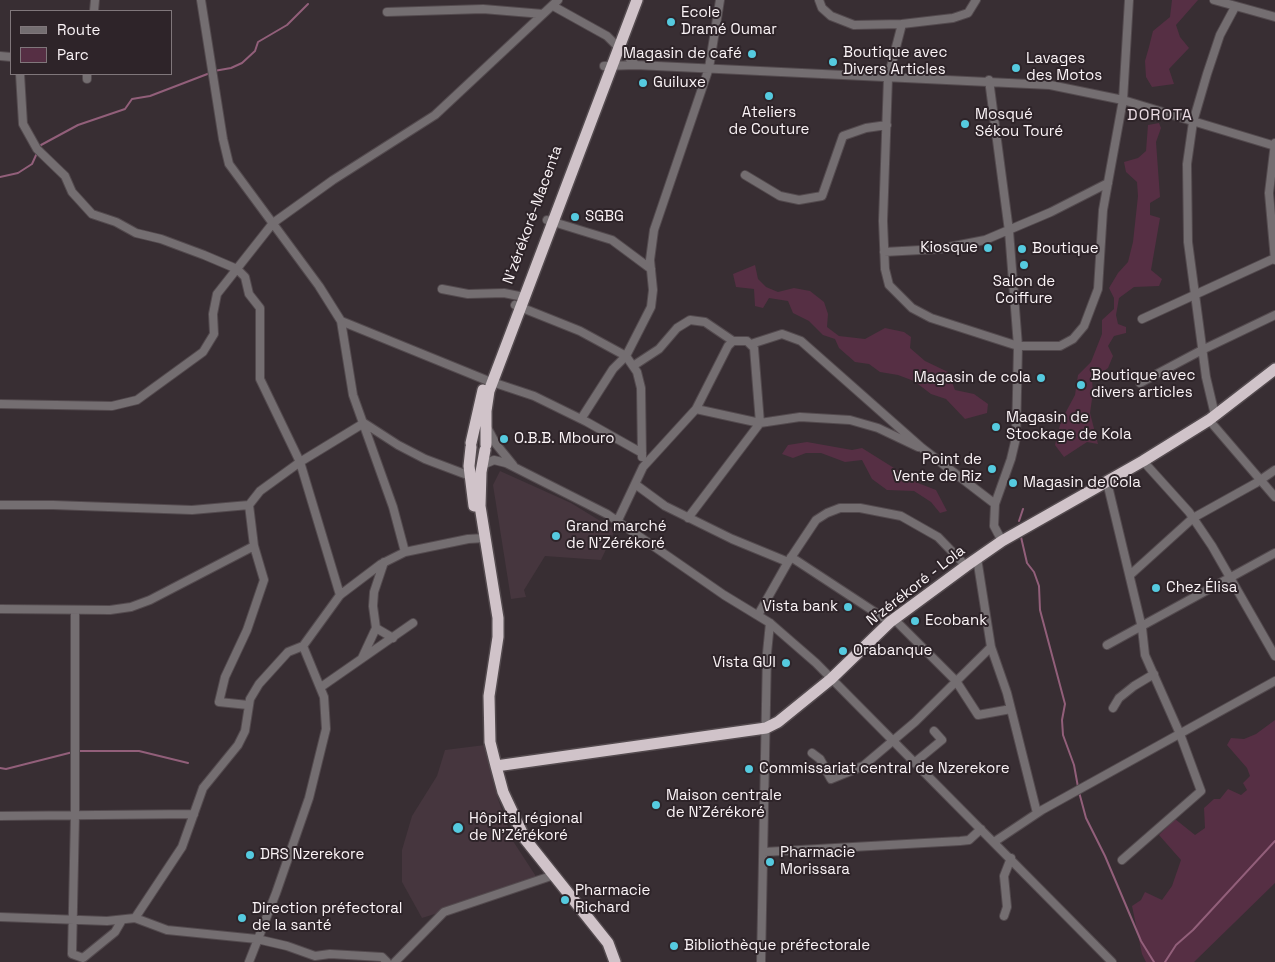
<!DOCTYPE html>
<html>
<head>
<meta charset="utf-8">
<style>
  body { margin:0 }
  #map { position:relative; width:1275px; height:962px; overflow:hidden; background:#382e33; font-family:"Space Grotesk",sans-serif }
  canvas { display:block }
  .legend { position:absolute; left:10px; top:10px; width:162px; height:65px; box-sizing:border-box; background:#2e2429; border:1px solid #80777b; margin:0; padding:6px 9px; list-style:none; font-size:15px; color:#faf3f6 }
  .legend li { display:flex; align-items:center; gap:10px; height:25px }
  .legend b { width:25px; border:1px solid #80777b }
</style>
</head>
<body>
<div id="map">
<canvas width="1275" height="962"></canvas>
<ul class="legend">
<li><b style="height:6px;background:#746e71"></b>Route</li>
<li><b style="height:14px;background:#562f44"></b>Parc</li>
</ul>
</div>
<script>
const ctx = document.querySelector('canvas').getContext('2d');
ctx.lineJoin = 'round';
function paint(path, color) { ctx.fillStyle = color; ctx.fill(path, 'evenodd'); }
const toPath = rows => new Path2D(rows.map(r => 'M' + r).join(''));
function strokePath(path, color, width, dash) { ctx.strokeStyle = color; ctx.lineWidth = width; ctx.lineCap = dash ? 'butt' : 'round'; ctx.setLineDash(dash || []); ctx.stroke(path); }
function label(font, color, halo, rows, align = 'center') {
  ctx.font = font + ' "Space Grotesk",sans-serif'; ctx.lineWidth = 4; ctx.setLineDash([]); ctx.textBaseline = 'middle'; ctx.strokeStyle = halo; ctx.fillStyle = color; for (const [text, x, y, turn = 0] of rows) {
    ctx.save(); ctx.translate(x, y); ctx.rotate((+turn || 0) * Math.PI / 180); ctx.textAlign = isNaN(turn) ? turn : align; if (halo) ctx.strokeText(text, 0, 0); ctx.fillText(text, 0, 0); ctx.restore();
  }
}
paint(toPath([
  [500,471,571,503,615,530,601,560,545,556,524,590,526,597,511,599,493,485],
  [485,745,498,799,513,841,539,881,422,918,402,882,402,850,412,816,437,776,445,750]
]), '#46363e');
paint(toPath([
  [1172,0,1198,0,1176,25,1180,37,1189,48,1169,69,1174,84,1152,87,1146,77,1145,61,1149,47,1153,31,1170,17],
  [1159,123,1161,128,1156,142,1160,197,1150,203,1150,215,1160,218,1151,270,1162,279,1159,286,1134,287,1119,298,1116,315,1118,324,1126,327,1126,333,1114,336,1108,346,1113,356,1108,368,1092,380,1093,392,1090,413,1098,444,1087,442,1064,457,1055,445,1061,421,1075,395,1078,375,1091,362,1102,334,1102,320,1114,309,1114,298,1109,288,1118,273,1128,262,1133,242,1138,196,1137,182,1126,172,1124,162,1138,158,1146,151,1148,125],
  [755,265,758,279,766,287,778,292,794,288,810,291,824,302,828,314,827,327,839,336,865,339,885,328,904,332,911,337,910,348,925,361,948,372,955,390,974,394,988,404,987,413,965,419,946,399,931,394,914,381,898,375,880,372,869,364,855,362,839,348,835,339,823,335,809,321,793,313,788,301,769,298,763,308,755,306,754,289,736,287,733,274],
  [807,442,852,450,862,448,918,483,936,490,947,511,940,513,931,502,914,491,887,490,872,479,862,460,845,462,821,453,806,453,793,458,782,454,788,445],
  [1275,720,1275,883,1194,962,1146,962,1142,954,1132,906,1141,900,1145,892,1162,900,1172,886,1181,860,1159,835,1175,819,1195,835,1205,828,1204,808,1214,799,1220,799,1228,789,1241,795,1247,790,1243,783,1250,776,1247,768,1227,745,1231,738,1244,739,1256,734]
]), '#562f44');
strokePath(toPath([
  [214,71,231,68,242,63,255,51,258,42,287,25,308,4],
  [39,148,41,145,78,125,125,109,132,99,150,96,210,73],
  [0,177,18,173,32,164,37,153],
  [1019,521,1023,509],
  [1021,537,1027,563,1034,572,1039,586,1040,610,1065,704,1062,720,1063,735,1074,765,1078,787],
  [77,751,139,751,188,763],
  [0,768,6,769,73,752],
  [1079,792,1086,818,1105,856,1141,941,1154,962],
  [1165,962,1176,945,1193,930,1275,841]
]), '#925f7a', 2);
const minor = toPath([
  [201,0,223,139,229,164,319,286,341,321,353,395,393,507,405,552],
  [819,0,822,8,831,16,854,25,902,24,953,18,968,13,976,0],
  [1214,0,1275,17],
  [553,6,607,36,636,65],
  [94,11,95,0],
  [387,12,483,9,543,14],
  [902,24,888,78,883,221,885,269,889,285,912,308,931,318,1018,346,1060,346,1073,339,1084,326,1098,289,1103,210,1123,100,1129,0],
  [0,56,11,57],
  [604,66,636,65,1050,85,1123,100,1275,146],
  [20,74,23,124,37,149,65,176,72,192,92,214,116,222,136,233,161,239,204,255,237,269,245,277,249,294,260,308,260,379,300,462,340,595],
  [87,79,87,74],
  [989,80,1009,231,1018,346,1016,438,1011,459,995,504,994,526,1002,541],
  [1275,143,1269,193,1275,260],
  [745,175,780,196,799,200,822,196,843,136,866,128,887,125],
  [547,220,612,240,651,269],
  [884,252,939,249,985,240,1051,212,1108,183],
  [442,289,468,294,504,293,519,296],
  [515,305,580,331,626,356,637,372,641,388,642,457],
  [1142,319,1275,258],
  [341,321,486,380,534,396,587,422,642,453],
  [751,344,782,334,801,341,922,448,995,504],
  [633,366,659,349,677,328,690,320,705,322,733,341],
  [1140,383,1202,350,1275,315],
  [0,404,112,406,137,400,203,352,214,334,213,314,217,294,273,223,333,180,435,115,558,0],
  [696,409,760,423,800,417,850,420,878,428,918,447],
  [1215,415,1206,377,1188,242,1187,164,1193,122,1207,74,1220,35,1235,7],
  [581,419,613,369,626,356,651,307,653,290,650,260,654,230,709,68,720,0],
  [1209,420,1275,497],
  [487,427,496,444,513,465],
  [1143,461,1189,512,1212,546,1275,656],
  [482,468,485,464,494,460,506,463,607,514,724,595,770,623,816,663,1112,962],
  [1107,482,1142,628,1145,655,1180,734,1201,791,1122,860],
  [635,484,665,506,732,539,788,562],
  [0,505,53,505,192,510,249,505],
  [618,520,643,467,696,409,728,346,733,341,747,341,754,348,760,423,688,518],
  [791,557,890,622],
  [977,558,991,647,1007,693,1037,813],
  [384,562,374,592,373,606,376,628,393,638],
  [1130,575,1193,518,1256,483,1275,470],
  [0,609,110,610,131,607,150,600,254,546],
  [75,610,75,815,72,954,83,958,115,932,122,920],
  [758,615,788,562,816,520,827,513,840,508,860,508,901,516,938,537,966,566],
  [894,619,956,681,978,715,1011,709],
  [1107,645,1275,553],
  [362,658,376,628],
  [321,687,413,623],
  [248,705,219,702,225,677,247,630,264,580,254,546,249,505,260,491,300,462,364,423,398,445,425,459,470,476],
  [1113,708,1119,698,1134,686,1154,674],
  [812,753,820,759,831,779,863,766,915,722,991,647],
  [914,763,942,740,934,731],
  [0,816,194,814],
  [994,842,1042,810,1275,681],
  [764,852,960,841,969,840,981,829],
  [1004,916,1007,907,1004,876,1011,858],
  [0,917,107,921,135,918,167,930,257,939,287,946,315,956,330,954,382,957,387,962],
  [135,918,182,847,203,788,238,745,245,731,250,699,259,684,288,652,303,646,340,595,381,564,405,552,468,539,485,538],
  [249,962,276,893,309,798,326,729,324,697,303,646],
  [395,962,444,912,554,875],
  [761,962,767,653,770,623]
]);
const highway = toPath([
  [471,443,483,390],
  [486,445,486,411,489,391,637,0],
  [471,447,469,466,474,506],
  [485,450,481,472,480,506,498,618,498,637,489,696,490,742,496,766,503,792,525,839,608,943,615,962],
  [496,766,766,728,778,722,831,679,890,622,966,566,1002,541,1143,461,1209,420,1275,369]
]);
strokePath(minor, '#534a4e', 10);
strokePath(highway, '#534a4e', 14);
strokePath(minor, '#746e71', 8);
strokePath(highway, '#d0c3c9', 11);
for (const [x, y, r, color] of [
  [671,22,5,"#55cadf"],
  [752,54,5,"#55cadf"],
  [833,62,5,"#55cadf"],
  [1016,68,5,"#55cadf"],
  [643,83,5,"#55cadf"],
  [769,96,5,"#55cadf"],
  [965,124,5,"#55cadf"],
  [575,217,5,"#55cadf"],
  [988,248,5,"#55cadf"],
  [1022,249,5,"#55cadf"],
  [1024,265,5,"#55cadf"],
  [1041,378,5,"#55cadf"],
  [1081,385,5,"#55cadf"],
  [996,427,5,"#55cadf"],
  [504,439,5,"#55cadf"],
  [992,469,5,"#55cadf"],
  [1013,483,5,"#55cadf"],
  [556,536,5,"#55cadf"],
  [1156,588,5,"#55cadf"],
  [848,607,5,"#55cadf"],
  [915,621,5,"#55cadf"],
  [843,651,5,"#55cadf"],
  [786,663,5,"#55cadf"],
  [749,769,5,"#55cadf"],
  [656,805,5,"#55cadf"],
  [458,828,6,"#55cadf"],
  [250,855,5,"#55cadf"],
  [770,862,5,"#55cadf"],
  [565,900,5,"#55cadf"],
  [242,918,5,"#55cadf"],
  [674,946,5,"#55cadf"]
]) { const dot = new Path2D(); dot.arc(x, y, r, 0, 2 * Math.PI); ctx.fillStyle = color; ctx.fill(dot); strokePath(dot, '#2e2429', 2); }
label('15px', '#faf3f6', '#2e2429', [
  ["Ecole",681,13],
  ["Dramé Oumar",681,30],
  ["Boutique avec",843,53],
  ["Divers Articles",843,70],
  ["Magasin de café",742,54,"right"],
  ["Lavages",1026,59],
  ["des Motos",1026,76],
  ["Guiluxe",653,83],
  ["Ateliers",769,113,"center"],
  ["de Couture",769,130,"center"],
  ["Mosqué",975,115],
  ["Sékou Touré",975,132],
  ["SGBG",585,217],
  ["Kiosque",978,248,"right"],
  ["Boutique",1032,249],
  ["Salon de",1024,282,"center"],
  ["Coiffure",1024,299,"center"],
  ["Boutique avec",1091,376],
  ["divers articles",1091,393],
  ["Magasin de cola",1031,378,"right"],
  ["Magasin de",1006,418],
  ["Stockage de Kola",1006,435],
  ["O.B.B. Mbouro",514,439],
  ["Point de",982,460,"right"],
  ["Vente de Riz",982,477,"right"],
  ["Magasin de Cola",1023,483],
  ["Grand marché",566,527],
  ["de N'Zérékoré",566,544],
  ["Chez Élisa",1166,588],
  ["Vista bank",838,607,"right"],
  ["Ecobank",925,621],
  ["Orabanque",853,651],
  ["Vista GUI",776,663,"right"],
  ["Commissariat central de Nzerekore",759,769],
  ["Maison centrale",666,796],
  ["de N'Zérékoré",666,813],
  ["Hôpital régional",469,819],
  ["de N'Zérékoré",469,836],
  ["Pharmacie",780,853],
  ["Morissara",780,870],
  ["DRS Nzerekore",260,855],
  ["Pharmacie",575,891],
  ["Richard",575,908],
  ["Direction préfectoral",252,909],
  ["de la santé",252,926],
  ["Bibliothèque préfectorale",684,946]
], 'left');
label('15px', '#faf3f6', '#2e2429', [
  ["N'zérékoré-Macenta",533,215,-70],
  ["N'zérékoré - Lola",916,586,-38]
]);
ctx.letterSpacing = '1px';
label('16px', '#eadce3', '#2e2429', [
  ["DOROTA",1160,116]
]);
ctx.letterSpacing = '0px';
</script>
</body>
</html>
